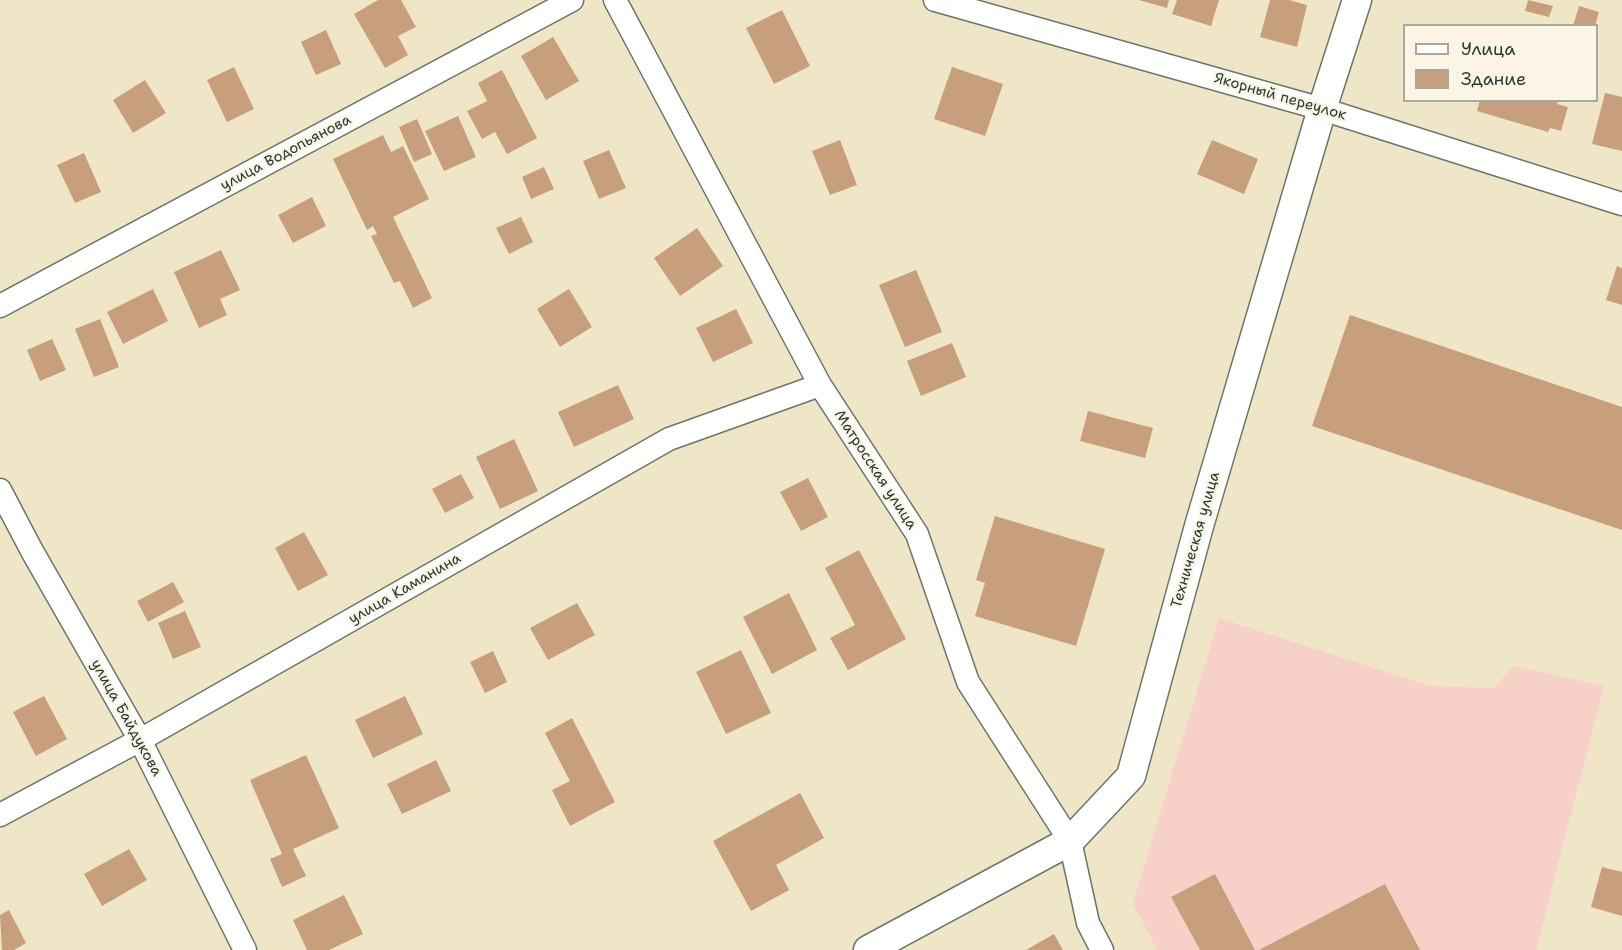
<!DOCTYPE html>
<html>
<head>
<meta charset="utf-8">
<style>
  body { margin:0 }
  #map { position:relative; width:1622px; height:950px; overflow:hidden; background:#efe6c7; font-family:"Shantell Sans",sans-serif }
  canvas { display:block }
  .legend { position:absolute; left:1403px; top:24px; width:195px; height:78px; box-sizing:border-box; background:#fcf5e5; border:2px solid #a4ab9e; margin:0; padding:8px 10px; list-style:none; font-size:18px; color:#1f3d34 }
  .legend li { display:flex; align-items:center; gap:12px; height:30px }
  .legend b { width:30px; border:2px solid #a4ab9e }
</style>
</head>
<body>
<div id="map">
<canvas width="1622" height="950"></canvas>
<ul class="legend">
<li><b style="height:8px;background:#fff"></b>Улица</li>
<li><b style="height:16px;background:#c79f7d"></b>Здание</li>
</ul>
</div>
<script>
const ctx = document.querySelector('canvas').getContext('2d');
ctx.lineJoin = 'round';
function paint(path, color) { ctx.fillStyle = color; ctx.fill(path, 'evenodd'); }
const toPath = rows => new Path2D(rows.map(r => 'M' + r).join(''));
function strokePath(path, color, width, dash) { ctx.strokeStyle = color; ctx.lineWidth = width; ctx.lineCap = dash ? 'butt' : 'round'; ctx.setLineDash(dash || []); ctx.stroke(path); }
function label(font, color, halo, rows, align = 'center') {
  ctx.font = font + ' "Shantell Sans",sans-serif'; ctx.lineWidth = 5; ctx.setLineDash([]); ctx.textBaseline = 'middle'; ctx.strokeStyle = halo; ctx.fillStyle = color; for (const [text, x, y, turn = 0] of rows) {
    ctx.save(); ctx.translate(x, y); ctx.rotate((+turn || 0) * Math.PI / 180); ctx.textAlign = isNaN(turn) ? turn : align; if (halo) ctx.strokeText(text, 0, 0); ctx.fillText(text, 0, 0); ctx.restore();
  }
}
paint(toPath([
  [1219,618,1430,686,1494,688,1514,666,1604,686,1536,950,1157,950,1133,903]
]), '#f7d1c8');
paint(toPath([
  [378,0,401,0,416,27,398,36,408,55,385,68,354,14],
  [1139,0,1169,0,1167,8],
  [1177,0,1219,0,1211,26,1172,14],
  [1270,0,1289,0,1307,5,1297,47,1260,37],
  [1528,0,1553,6,1549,17,1525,11],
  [1579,6,1599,12,1595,26,1573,26],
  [782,10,810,66,774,84,746,28],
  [326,30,341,64,316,75,301,42],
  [553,37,579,81,546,100,521,56],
  [234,67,254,109,227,122,207,80],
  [952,67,1003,84,985,136,934,119],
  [502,70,537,138,507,154,495,132,482,139,467,111,487,101,478,83],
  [145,80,166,113,133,133,113,100],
  [1605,93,1622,97,1622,151,1592,144],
  [1480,100,1558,100,1557,104,1568,107,1561,131,1550,128,1548,132,1477,111],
  [458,116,476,157,444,171,425,131],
  [417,119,432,154,414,162,399,127],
  [383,135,391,152,403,146,429,199,393,217,432,298,413,308,400,281,394,283,371,236,377,234,373,226,367,230,333,159],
  [840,140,857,185,830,195,812,151],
  [1212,140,1258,159,1244,194,1197,174],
  [609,150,626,188,599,199,583,161],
  [84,153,101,192,75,203,57,165],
  [544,167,554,189,531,199,522,177],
  [312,197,326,226,293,243,278,215],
  [521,217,533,242,509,254,496,228],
  [697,228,723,266,680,296,654,258],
  [221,250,240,290,220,299,227,315,199,328,174,272],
  [1617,266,1622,268,1622,305,1606,300],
  [916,270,942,332,905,347,879,285],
  [153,289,168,321,123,344,107,312],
  [569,289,592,327,560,347,537,309],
  [736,309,753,343,713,362,696,328],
  [1350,315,1622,407,1622,530,1312,426],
  [100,319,119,367,94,377,75,329],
  [52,339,66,370,40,381,27,350],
  [952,343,966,377,921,396,907,361],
  [618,385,634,419,574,447,558,412],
  [1088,411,1153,428,1145,458,1080,441],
  [514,439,538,491,500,509,476,457],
  [461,474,474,498,445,513,432,489],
  [808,478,828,517,801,531,780,492],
  [995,516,1105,549,1076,646,975,616,985,583,976,580],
  [304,532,328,575,298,591,275,548],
  [859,550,906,639,848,670,830,638,855,625,825,568],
  [173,582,184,602,148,622,137,601],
  [789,593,817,650,772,674,743,617],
  [577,603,595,635,548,660,530,628],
  [185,611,201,647,173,659,158,623],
  [741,650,771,713,726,734,696,672],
  [493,651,507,682,485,693,470,662],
  [44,696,67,739,36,756,13,712],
  [405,696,423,734,373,758,355,720],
  [572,718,615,802,570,826,552,790,570,781,545,733],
  [306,755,339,828,293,849,306,876,282,887,270,859,282,854,250,780],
  [436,760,451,791,402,814,387,784],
  [800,793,824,838,776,865,789,890,751,911,713,841],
  [129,849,147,880,102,906,84,874],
  [1602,867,1622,872,1622,916,1591,907],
  [1215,874,1255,950,1200,950,1171,897],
  [1385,884,1420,950,1259,950],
  [344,895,363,934,329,950,307,950,293,920],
  [9,910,26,943,14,950,2,950,0,915],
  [1054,934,1063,950,1026,950]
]), '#c79f7d');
const minor = toPath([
  [615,0,820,385,917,534,968,682,1070,841,1088,923,1102,950],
  [935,0,1322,109,1622,204],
  [0,306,572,0],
  [0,490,32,551,140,740,245,950],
  [0,815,140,740,669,439,820,385]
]);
const tertiary = toPath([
  [868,950,1070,841,1131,776,1199,526,1322,109,1357,0]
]);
strokePath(minor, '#687867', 25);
strokePath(tertiary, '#687867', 31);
strokePath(minor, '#fff', 22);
strokePath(tertiary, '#fff', 28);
label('15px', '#1f3d34', '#fcf5e5', [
  ["Якорный переулок",1280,97,16],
  ["улица Водопьянова",286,153,-28],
  ["Матросская улица",875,470,57],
  ["Техническая улица",1196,540,-74],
  ["улица Каманина",405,589,-30],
  ["улица Байдукова",126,718,61]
]);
</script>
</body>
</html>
